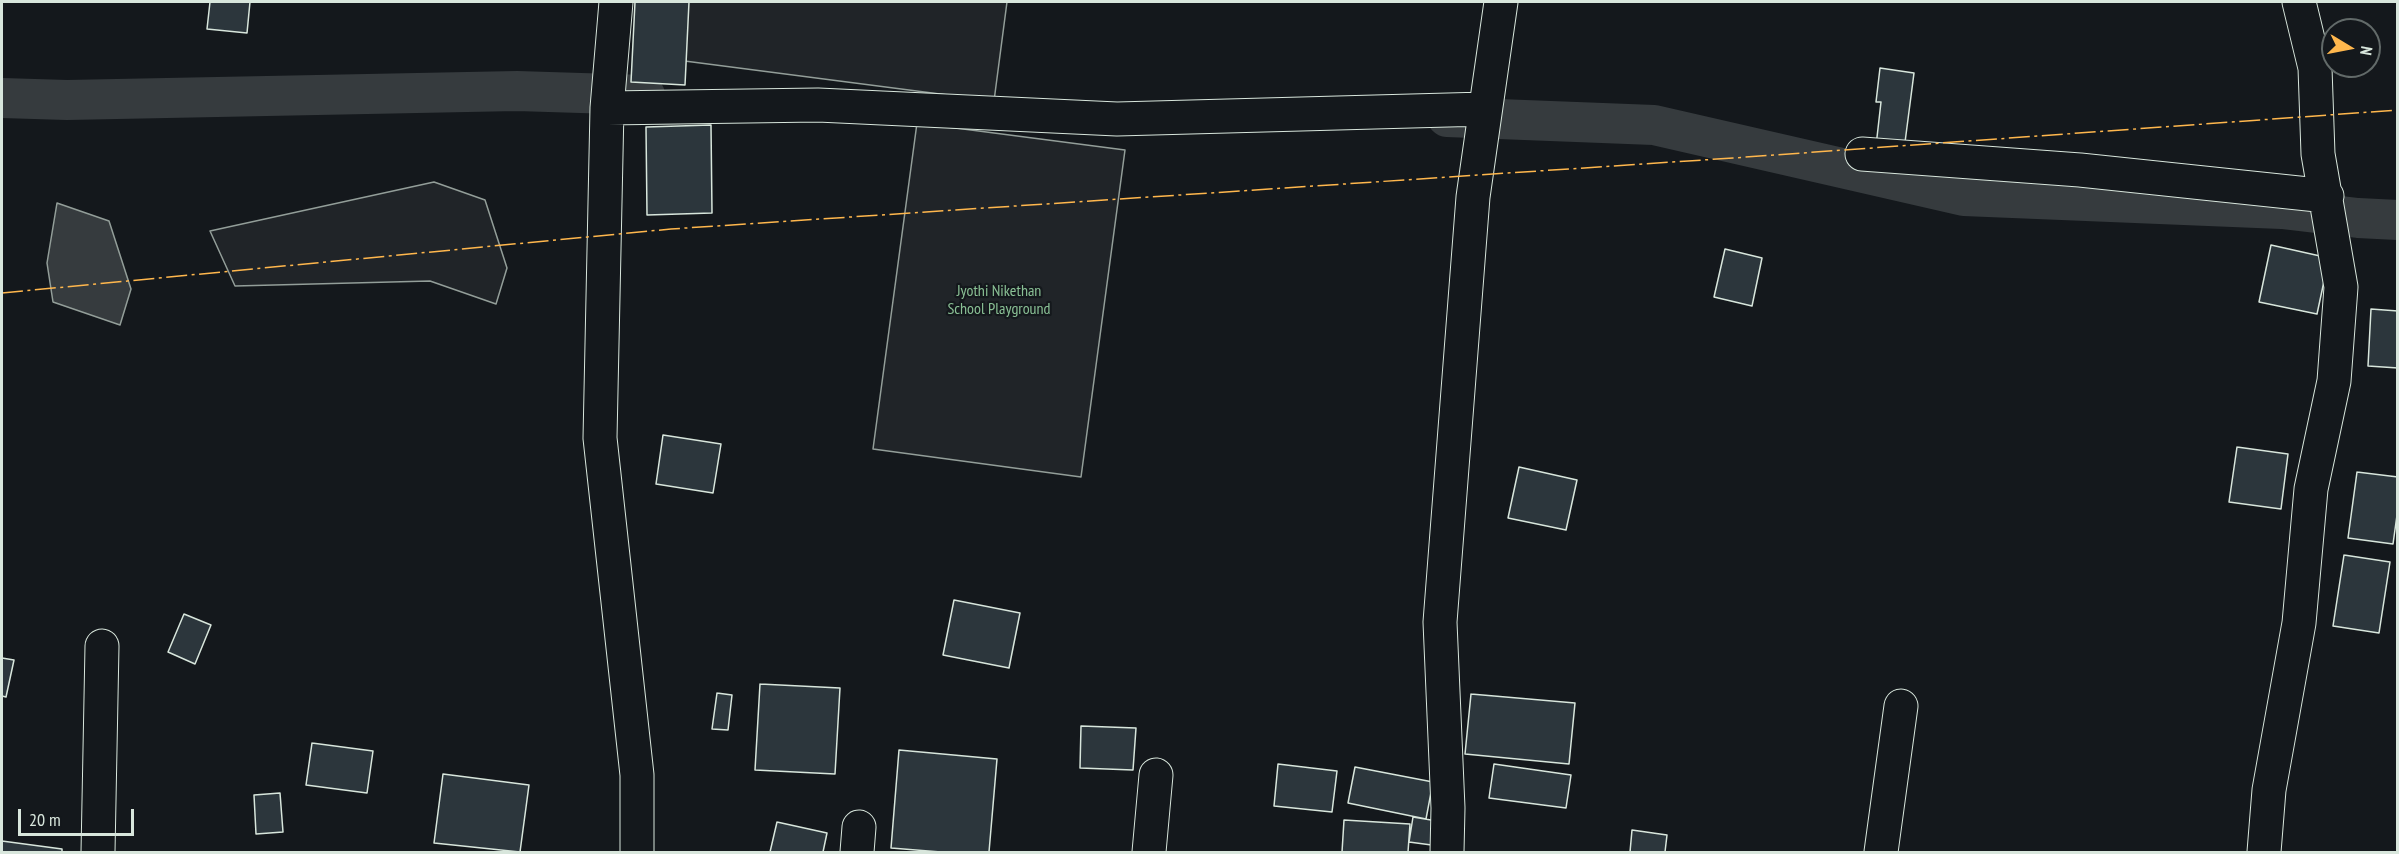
<!DOCTYPE html>
<html>
<head>
<meta charset="utf-8">
<style>
  body { margin:0 }
  #map { position:relative; width:2399px; height:854px; overflow:hidden; background:#14181c; font-family:"PT Sans Narrow",sans-serif }
  canvas { display:block }
  .frame { position:absolute; inset:0; border:3px solid #d8e6dc; pointer-events:none }
  .north { position:absolute; left:2321px; top:18px; width:60px; height:60px; box-sizing:border-box; background:#14181c; border:2px solid #626a69; border-radius:50%; rotate:100deg; font-size:16px; font-weight:700; line-height:24px; text-align:center; color:#d8e6dc }
  .north::after { content:''; display:block; margin:auto; width:21px; height:27px; background:#ffb74d; clip-path:polygon(50% 0,100% 100%,50% 72%,0 100%) }
  .scale { position:absolute; left:18px; top:809px; width:116px; height:27px; box-sizing:border-box; border:3px solid #d8e6dc; border-top:0; padding-left:8px; font-size:18px; line-height:21px; white-space:nowrap; color:#d8e6dc; -webkit-text-stroke:4px #14181c; paint-order:stroke }
</style>
</head>
<body>
<div id="map">
<canvas width="2399" height="854"></canvas>
<div class="frame"></div>
<div class="north">N</div>
<div class="scale">20 m</div>
</div>
<script>
const ctx = document.querySelector('canvas').getContext('2d');
ctx.lineJoin = 'round';
function paint(path, color) { ctx.fillStyle = color; ctx.fill(path, 'evenodd'); }
const toPath = rows => new Path2D(rows.map(r => 'M' + r).join(''));
function strokePath(path, color, width, dash) { ctx.strokeStyle = color; ctx.lineWidth = width; ctx.lineCap = dash ? 'butt' : 'round'; ctx.setLineDash(dash || []); ctx.stroke(path); }
function label(font, color, halo, rows, align = 'center') {
  ctx.font = font + ' "PT Sans Narrow",sans-serif'; ctx.lineWidth = 4.5; ctx.setLineDash([]); ctx.textBaseline = 'middle'; ctx.strokeStyle = halo; ctx.fillStyle = color; for (const [text, x, y, turn = 0] of rows) {
    ctx.save(); ctx.translate(x, y); ctx.rotate((+turn || 0) * Math.PI / 180); ctx.textAlign = isNaN(turn) ? turn : align; if (halo) ctx.strokeText(text, 0, 0); ctx.fillText(text, 0, 0); ctx.restore();
  }
}
const green = toPath([
  [653,2,1007,2,994,101,646,56,653,2],
  [917,123,1125,150,1081,477,873,449,917,123],
  [434,182,485,200,507,268,496,304,430,281,235,286,210,231,434,182]
]);
paint(green, '#202428');
strokePath(green, '#939e99', 1.5);
const water = toPath([
  [57,203,109,221,131,289,120,325,53,302,47,263,57,203]
]);
paint(water, '#363b3e');
strokePath(water, '#939e99', 1.5);
strokePath(toPath([
  [2,98,67,100,517,91,645,95],
  [1447,117,1654,125,1964,196,2282,209,2358,218,2398,220]
]), '#363b3e', 40);
const building = toPath([
  [210,2,250,2,247,33,207,29,210,2],
  [635,2,689,2,685,85,631,82,635,2],
  [1880,68,1914,73,1904,150,1876,146,1881,102,1876,102,1880,68],
  [711,125,712,213,647,215,646,127,711,125],
  [2271,245,2329,258,2317,314,2259,302,2271,245],
  [1725,249,1762,258,1752,306,1714,297,1725,249],
  [2371,309,2398,311,2398,368,2368,366,2371,309],
  [663,435,721,444,713,493,656,484,663,435],
  [2237,447,2288,454,2281,509,2229,502,2237,447],
  [1519,467,1577,480,1566,530,1508,518,1519,467],
  [2357,472,2398,477,2398,508,2393,544,2348,538,2357,472],
  [2344,555,2390,562,2379,633,2333,626,2344,555],
  [954,600,1020,613,1009,668,943,655,954,600],
  [184,614,211,625,195,664,168,652,184,614],
  [2,658,14,660,6,697,2,696,2,658],
  [760,684,840,688,835,774,755,770,760,684],
  [717,693,732,695,728,730,712,729,717,693],
  [1471,694,1575,703,1569,764,1465,754,1471,694],
  [1081,726,1136,728,1133,770,1080,768,1081,726],
  [312,743,373,751,367,793,306,785,312,743],
  [899,750,997,759,989,852,941,852,891,848,899,750],
  [1278,764,1337,771,1332,812,1274,806,1278,764],
  [1494,764,1571,775,1566,808,1489,798,1494,764],
  [1355,767,1433,782,1426,819,1348,803,1355,767],
  [443,774,529,785,520,852,434,843,443,774],
  [280,793,283,832,256,834,254,795,280,793],
  [1413,817,1443,822,1439,846,1409,842,1413,817],
  [1344,820,1410,824,1408,852,1342,852,1344,820],
  [777,822,827,833,823,852,770,852,777,822],
  [1632,830,1667,835,1665,852,1630,852,1632,830],
  [2,841,62,849,62,852,2,852,2,841]
]);
paint(building, '#2c363c');
strokePath(building, '#d8e6dc', 1.5);
const minor = toPath([
  [616,2,607,108,600,438,637,775,637,852],
  [607,108,818,105,1117,119,1485,109],
  [1862,154,2080,170,2327,196],
  [98,852,102,646],
  [857,852,859,827],
  [1149,852,1156,775],
  [1447,852,1448,808,1440,622,1473,197,1501,2],
  [1881,852,1901,706],
  [2264,852,2269,790,2299,623,2311,489,2334,381,2341,287,2318,154,2315,68,2299,2]
]);
strokePath(minor, '#d8e6dc', 35);
strokePath(minor, '#14181c', 33);
strokePath(toPath([
  [2,293,671,229,1733,158,2398,110]
]), '#ffb74d', 1.5, [21, 4.5, 3, 4.5]);
label('16px', '#8ac095', '#14181c', [
  ["Jyothi Nikethan",999,291],
  ["School Playground",999,309]
]);
</script>
</body>
</html>
